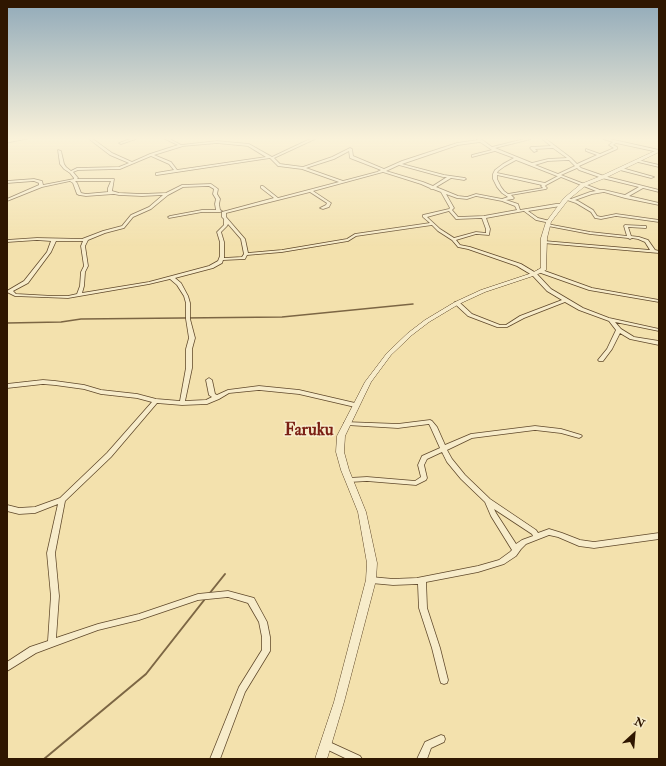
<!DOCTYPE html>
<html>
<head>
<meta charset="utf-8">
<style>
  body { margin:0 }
  #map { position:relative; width:666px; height:766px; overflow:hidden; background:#f3e1ad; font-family:"IM FELL Double Pica",serif }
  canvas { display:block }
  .frame { position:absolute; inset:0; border:8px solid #2f1600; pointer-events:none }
  .north { position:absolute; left:614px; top:714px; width:40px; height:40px; -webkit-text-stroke:3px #f7ecca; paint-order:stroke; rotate:26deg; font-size:11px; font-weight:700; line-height:16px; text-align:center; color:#2f1600 }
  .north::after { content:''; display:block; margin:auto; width:14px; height:18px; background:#2f1600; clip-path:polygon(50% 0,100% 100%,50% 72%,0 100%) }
</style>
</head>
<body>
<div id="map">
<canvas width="666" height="766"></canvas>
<div class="frame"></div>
<div class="north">N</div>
</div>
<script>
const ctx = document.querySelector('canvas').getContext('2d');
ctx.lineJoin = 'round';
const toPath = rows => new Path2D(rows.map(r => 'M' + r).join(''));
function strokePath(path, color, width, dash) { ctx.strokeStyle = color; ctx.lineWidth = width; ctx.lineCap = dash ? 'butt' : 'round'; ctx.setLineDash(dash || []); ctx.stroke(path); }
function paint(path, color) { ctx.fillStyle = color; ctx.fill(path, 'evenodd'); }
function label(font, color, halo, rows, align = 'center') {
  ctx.font = font + ' "IM FELL Double Pica",serif'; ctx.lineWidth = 3.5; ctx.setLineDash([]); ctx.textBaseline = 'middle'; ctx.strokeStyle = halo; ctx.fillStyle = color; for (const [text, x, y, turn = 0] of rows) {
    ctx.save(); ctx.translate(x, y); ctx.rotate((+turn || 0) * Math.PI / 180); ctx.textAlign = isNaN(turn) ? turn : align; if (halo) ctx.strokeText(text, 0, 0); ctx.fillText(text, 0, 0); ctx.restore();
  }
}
strokePath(toPath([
  [7,143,27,139]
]), '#7c6644', 1);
strokePath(toPath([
  [7,323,61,322,81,319,282,317,413,304]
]), '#7c6644', 1.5);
strokePath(toPath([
  [209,594,225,574],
  [44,759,146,674,205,599]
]), '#7c6644', 2);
const minor = toPath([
  [89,139,93,139,112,153,132,162,150,154,178,145,165,139,170,139,181,145,217,141,249,144,272,157,310,139,315,139,274,158,280,164,303,167,332,157,350,148,352,149,353,156,384,169,402,161,457,143,478,140,477,139,481,139,492,147,524,139,531,139,495,148,532,163,548,159,567,158,553,148,535,149,537,151,534,152,530,148,531,147,551,146,542,139,546,139,571,158,577,164,597,155,586,151,586,149,600,154,614,148,609,145,613,142,603,139,610,139,659,150,659,152,658,152,616,143,613,145,617,147,617,149,579,166,581,168,604,176,659,190,659,192,643,188,629,196,659,203,659,205,625,198,604,192,592,194,575,200,578,201,593,210,597,216,601,217,616,214,659,220,659,222,616,216,601,219,595,218,591,212,576,203,564,199,566,198,571,199,590,192,596,191,561,177,546,185,545,186,547,188,546,189,511,195,514,198,513,199,506,200,518,204,520,210,556,204,562,204,562,206,561,206,528,211,538,218,550,221,550,223,536,220,524,211,486,218,490,229,489,235,476,234,456,240,460,245,470,247,521,264,536,273,551,289,583,308,609,318,659,329,659,331,615,322,621,329,634,337,659,341,659,345,630,339,620,333,612,349,603,361,599,361,598,360,607,349,616,330,609,321,579,310,565,302,524,318,507,327,497,327,468,316,455,304,455,302,459,302,472,314,500,325,506,325,520,316,562,300,547,291,532,275,517,266,468,249,458,247,452,240,438,231,432,225,356,236,348,241,282,252,247,255,245,259,223,260,222,263,213,268,175,278,181,283,188,296,190,303,190,319,195,338,192,349,192,368,185,401,206,400,212,397,209,395,206,380,209,378,212,380,215,394,217,395,228,390,259,386,299,390,355,403,358,405,355,407,299,394,259,390,229,393,219,399,207,404,182,405,157,403,111,457,65,501,55,553,59,596,56,638,98,624,139,614,198,594,228,591,254,598,267,622,270,637,270,651,245,692,220,759,210,759,239,687,262,650,262,637,259,622,248,603,228,597,198,600,139,620,98,630,52,647,36,653,7,671,7,662,30,647,48,641,51,596,47,553,58,504,35,513,19,514,7,511,7,505,19,508,35,507,60,498,107,453,152,402,137,398,101,394,84,389,55,385,43,384,7,388,7,384,43,380,55,381,84,385,101,390,137,394,156,399,180,401,186,368,186,349,189,338,186,319,186,303,184,296,177,285,170,279,149,284,68,298,15,296,7,292,7,291,24,281,47,252,51,241,37,240,7,242,7,240,37,238,82,239,103,231,122,226,131,215,149,207,163,195,142,196,119,195,114,194,86,196,79,195,77,194,73,183,70,181,42,187,7,201,7,199,39,185,39,183,34,181,7,183,7,181,34,179,42,181,43,185,74,179,74,178,70,173,64,169,60,164,58,150,61,151,64,164,66,167,71,171,77,168,119,167,129,163,110,155,89,139],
  [480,142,492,150,472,155,472,157,495,151,514,158,503,164,495,170,493,174,493,179,497,187,502,193,508,197,502,199,476,194,467,197,458,196,436,187,451,178,464,180,466,179,465,178,444,175,402,164,458,145,480,142],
  [217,143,248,146,266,157,177,170,171,162,154,155,183,146,217,143],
  [349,151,350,158,381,170,377,172,343,181,306,168,334,159,349,151],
  [151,156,169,164,174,170,156,173,156,175,157,175,270,158,278,166,302,169,339,182,278,198,263,186,261,186,261,188,274,198,222,212,222,217,224,219,224,225,217,232,220,242,220,256,218,261,209,266,149,282,82,293,84,286,85,272,88,266,85,246,88,240,105,233,124,228,133,217,151,209,168,195,183,187,209,186,214,189,213,194,216,199,215,204,216,210,202,210,170,216,168,217,169,218,202,212,220,212,222,211,220,210,219,204,220,199,217,194,218,189,211,184,182,185,166,193,142,194,119,193,112,191,114,179,77,179,78,178,73,172,78,170,120,169,151,156],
  [516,160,557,176,558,176,545,183,497,173,498,171,505,166,516,160],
  [569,160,575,166,558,174,535,165,548,161,569,160],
  [399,165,443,177,447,177,433,186,423,182,386,171,399,165],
  [577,168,579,170,602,178,639,187,625,195,604,190,600,190,561,175,577,168],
  [383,172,421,184,430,188,431,189,433,189,441,192,450,208,449,209,423,215,423,217,430,223,355,234,347,239,282,250,248,253,245,239,226,217,226,213,310,192,327,203,326,205,320,208,323,209,329,207,331,203,313,191,383,172],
  [497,175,542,185,541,186,543,188,508,194,504,191,501,187,497,179,497,175],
  [75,181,111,181,108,188,108,192,86,194,81,193,77,183,75,181],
  [446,194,457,198,467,199,476,196,502,201,515,206,517,210,484,216,458,217,452,210,454,208,446,194],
  [449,211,456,219,457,219,482,218,486,229,486,233,476,232,454,238,440,229,427,217,449,211],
  [228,224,241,239,244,254,242,257,224,258,224,242,221,232,227,226,228,224],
  [56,241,83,241,81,246,84,266,81,272,80,286,77,294,68,296,52,296,16,294,13,291,28,283,51,252,56,241],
  [130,139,136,139,121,144,119,143,130,139],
  [638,160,659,165,659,167,638,162,638,160],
  [620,168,622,168,654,177,651,178,620,170,620,168],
  [547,224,590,232,627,236,624,226,625,225,646,226,646,228,645,228,628,227,631,236,639,237,648,240,655,250,659,251,659,253,543,243,542,242,544,241,650,250,645,242,638,239,632,238,630,239,628,238,590,234,548,226,546,225,547,224],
  [538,270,542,270,592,288,659,300,659,302,589,290,538,272,538,270],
  [430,420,432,421,437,427,445,445,471,434,535,426,561,429,581,435,582,436,581,437,579,438,561,433,535,430,472,438,447,450,452,459,465,475,490,499,536,530,538,533,549,529,562,533,580,540,594,542,659,533,659,539,594,548,579,546,558,537,549,535,526,544,521,549,516,556,504,564,478,572,426,582,427,608,440,648,448,680,447,683,444,684,441,683,440,680,432,648,419,608,418,584,393,585,371,583,368,582,367,580,368,578,371,577,393,579,417,578,478,566,499,560,510,552,512,550,491,516,485,502,461,479,447,462,442,452,427,459,424,465,427,478,426,480,416,485,367,481,349,482,347,482,346,480,347,478,349,478,367,477,415,481,421,477,418,465,422,456,440,448,431,428,429,424,398,428,347,425,345,424,344,423,345,422,398,424,430,420],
  [494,509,532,534,533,536,522,540,516,544,496,513,494,509],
  [441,735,444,736,445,739,444,742,431,748,427,759,417,759,425,742,441,735],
  [325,740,360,756,362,759,347,759,322,747,321,744,322,741,325,740]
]);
const tertiary = toPath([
  [659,149,659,152,605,178,585,186,568,200,551,222,547,238,546,270,536,275,485,292,459,304,429,322,412,335,391,355,371,382,345,436,344,452,349,470,366,512,377,563,376,580,344,702,327,759,315,759,334,702,366,580,367,563,358,512,341,470,336,452,337,436,365,382,387,353,408,333,425,320,455,302,481,290,532,273,541,268,541,238,546,222,564,198,581,184,601,176,659,149]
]);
strokePath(minor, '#60492b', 1.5);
strokePath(tertiary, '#60492b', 1);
paint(minor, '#f7ecca');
paint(tertiary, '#f7ecca');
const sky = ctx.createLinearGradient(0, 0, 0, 247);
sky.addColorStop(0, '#91aab9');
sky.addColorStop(0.56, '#faf2da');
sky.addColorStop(1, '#faf2da00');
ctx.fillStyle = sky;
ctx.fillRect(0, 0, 666, 247);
label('bold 17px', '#7a1f14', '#f7ecca', [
  ["Faruku",309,431]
]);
</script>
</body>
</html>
